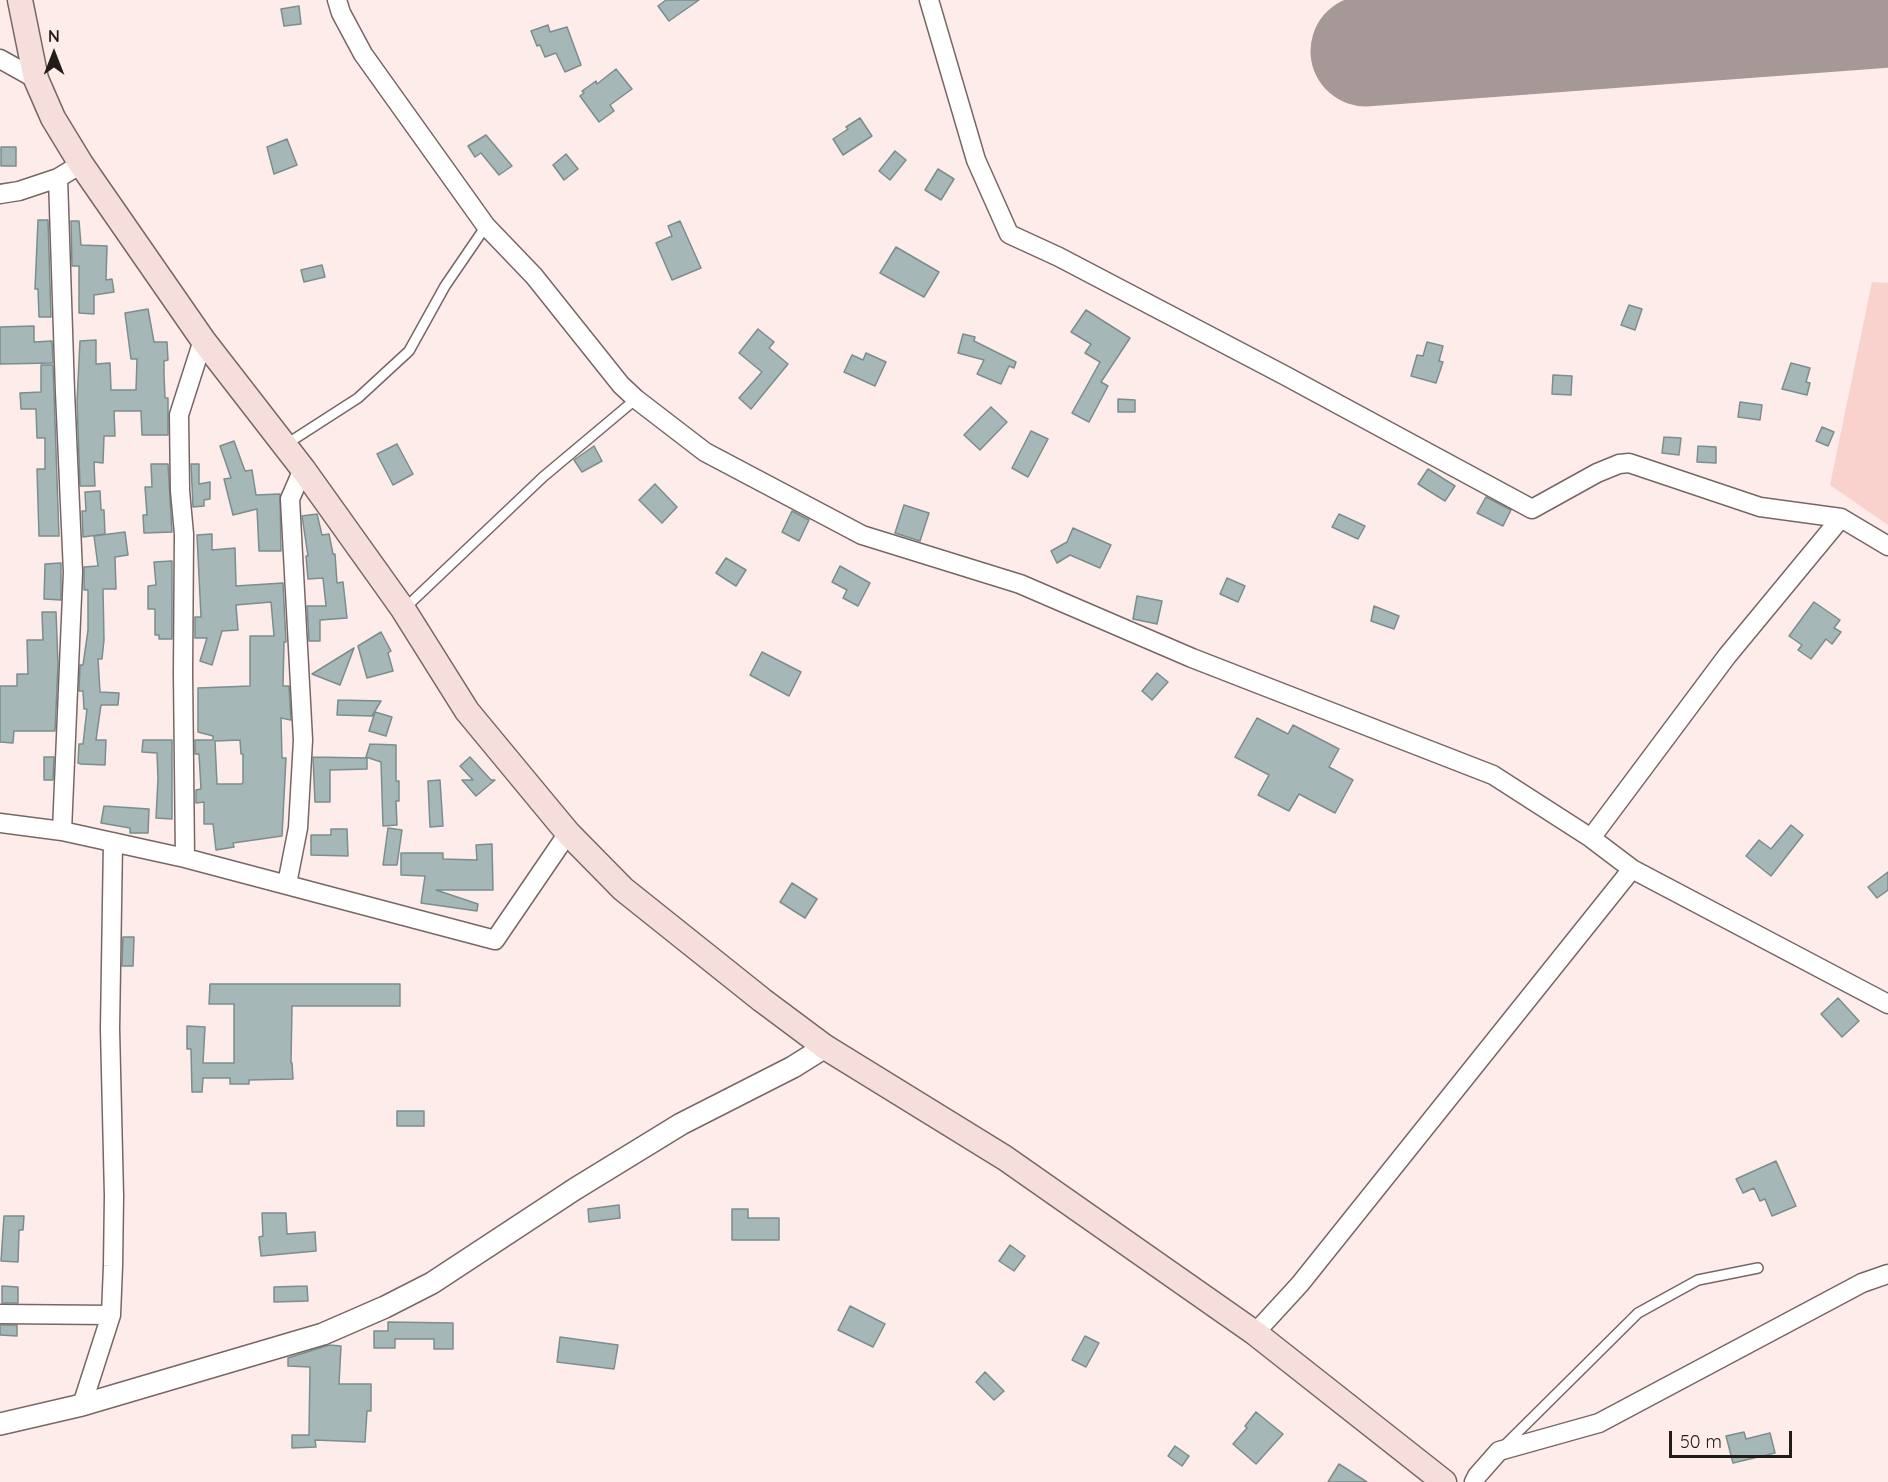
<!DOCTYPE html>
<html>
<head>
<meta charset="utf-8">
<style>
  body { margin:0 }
  #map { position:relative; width:1888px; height:1482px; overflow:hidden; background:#feecea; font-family:Quicksand,sans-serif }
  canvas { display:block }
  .north { position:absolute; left:24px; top:24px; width:60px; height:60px; -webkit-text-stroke:4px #feecea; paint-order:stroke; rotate:0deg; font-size:16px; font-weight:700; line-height:24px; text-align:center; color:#211b1a }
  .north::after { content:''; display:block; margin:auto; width:21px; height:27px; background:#211b1a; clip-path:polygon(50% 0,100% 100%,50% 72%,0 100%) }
  .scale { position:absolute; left:1669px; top:1431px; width:123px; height:27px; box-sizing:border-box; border:3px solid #211b1a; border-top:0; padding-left:8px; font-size:18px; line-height:21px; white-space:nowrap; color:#211b1a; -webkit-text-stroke:4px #feecea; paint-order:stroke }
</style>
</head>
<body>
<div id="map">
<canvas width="1888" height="1482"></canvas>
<div class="north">N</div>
<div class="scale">50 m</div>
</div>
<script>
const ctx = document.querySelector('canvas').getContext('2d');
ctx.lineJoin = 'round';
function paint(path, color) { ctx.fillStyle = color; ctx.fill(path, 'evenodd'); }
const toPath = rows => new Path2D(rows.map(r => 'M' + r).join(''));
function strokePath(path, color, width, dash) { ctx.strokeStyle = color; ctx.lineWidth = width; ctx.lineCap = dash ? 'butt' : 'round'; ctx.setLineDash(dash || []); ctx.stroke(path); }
paint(toPath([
  [1872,282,1888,283,1888,525,1830,485]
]), '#f9d1cd');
strokePath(toPath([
  [1524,0,1526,39]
]), '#a69897', 45);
strokePath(toPath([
  [1366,51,1888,12]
]), '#a69897', 111);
const building = toPath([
  [666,0,699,0,669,21,658,6,666,0],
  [299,6,301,24,284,26,281,9,299,6],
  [548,25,550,32,567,27,581,65,565,72,556,53,545,57,540,45,537,46,531,31,548,25],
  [616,69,632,89,610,105,614,111,599,122,580,96,584,93,582,91,596,81,597,84,616,69],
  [860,118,872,136,843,155,833,139,848,129,846,127,860,118],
  [486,135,512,166,499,175,481,153,475,157,468,146,486,135],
  [287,139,297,165,274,174,267,147,287,139],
  [1,147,16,147,16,166,1,166,1,147],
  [895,151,906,160,890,180,879,171,895,151],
  [566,154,578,169,564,180,553,165,566,154],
  [938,169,954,179,941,200,925,190,938,169],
  [38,220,48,220,51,317,39,317,38,289,35,289,38,220],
  [71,221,79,221,81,245,107,246,106,280,112,279,114,292,94,295,94,314,79,313,79,266,72,266,71,221],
  [680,221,701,268,672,280,656,243,672,236,668,226,680,221],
  [896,247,939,272,924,297,880,273,896,247],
  [322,265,325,277,304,282,301,270,322,265],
  [1629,305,1642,309,1635,330,1621,325,1629,305],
  [148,309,154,342,167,342,168,360,164,361,164,375,165,398,168,398,168,435,142,435,141,411,114,411,115,436,104,436,103,463,94,462,95,486,80,486,77,402,80,341,96,340,96,364,110,363,111,390,136,390,137,359,131,359,125,313,148,309],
  [1086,310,1130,338,1101,382,1108,386,1089,422,1072,413,1100,362,1085,353,1091,344,1071,332,1086,310],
  [34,326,34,342,52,341,53,363,0,364,0,327,34,326],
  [758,329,774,342,769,348,788,364,751,409,739,398,762,372,739,353,758,329],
  [963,334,975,337,974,341,1016,362,1014,368,1009,366,1001,384,977,374,984,360,958,353,963,334],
  [1427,342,1443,346,1439,361,1443,362,1436,383,1411,376,1417,355,1423,356,1427,342],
  [866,353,886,362,875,386,844,372,852,355,863,360,866,353],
  [1791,363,1810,368,1806,382,1810,383,1807,395,1782,389,1791,363],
  [41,365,53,365,59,536,39,536,37,469,45,469,45,438,37,438,36,409,21,409,20,393,41,392,41,365],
  [1553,375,1572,376,1571,395,1552,394,1553,375],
  [1118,399,1135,400,1135,412,1118,412,1118,399],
  [1740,402,1762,405,1760,420,1738,417,1740,402],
  [991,407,1007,422,980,450,964,435,991,407],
  [1822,427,1834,432,1828,446,1816,441,1822,427],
  [1031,431,1048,439,1028,477,1012,468,1031,431],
  [1664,437,1681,438,1679,455,1662,453,1664,437],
  [234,441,245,471,252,470,256,495,280,494,281,551,259,551,257,509,233,515,224,479,231,478,220,446,234,441],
  [397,444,413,474,393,485,377,454,397,444],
  [594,446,602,461,582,472,574,460,594,446],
  [1698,446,1716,447,1716,463,1697,462,1698,446],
  [151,464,168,464,172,532,144,533,143,515,147,515,145,487,152,487,151,464],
  [191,464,199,464,199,484,210,482,210,499,204,500,204,506,193,507,191,464],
  [1428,469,1455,486,1445,501,1418,484,1428,469],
  [655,484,677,507,662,523,639,500,655,484],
  [100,491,101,510,104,510,105,534,83,537,82,511,86,511,85,492,100,491],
  [1486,497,1511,510,1503,526,1477,513,1486,497],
  [904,505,929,513,920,541,895,533,904,505],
  [792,511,809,520,799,541,782,532,792,511],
  [317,514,322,535,329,534,333,554,335,554,337,583,343,582,347,618,320,620,320,641,309,641,307,606,326,606,323,578,308,579,306,556,308,556,302,516,317,514],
  [1339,514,1365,526,1358,539,1332,527,1339,514],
  [1073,528,1111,545,1100,568,1070,555,1057,563,1051,551,1067,542,1073,528],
  [125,532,128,555,115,557,116,589,103,589,104,640,102,659,98,659,100,692,119,693,118,705,101,705,96,740,106,740,105,765,81,764,78,763,79,744,83,744,87,709,84,709,83,691,79,691,80,665,83,665,88,630,88,590,84,590,84,567,98,566,94,536,125,532],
  [212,534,212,550,235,548,236,586,283,583,286,642,284,642,283,686,289,686,291,720,281,718,282,758,286,758,282,836,233,843,234,847,216,850,213,824,204,824,204,802,196,803,196,790,201,789,199,754,195,754,195,740,213,740,213,736,198,732,198,688,250,686,250,636,274,636,271,602,236,605,238,630,222,631,212,665,200,661,207,638,195,638,195,617,201,617,197,535,212,534],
  [240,740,241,754,243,754,243,782,242,784,217,784,215,741,240,740],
  [726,558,746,570,736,586,716,573,726,558],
  [172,561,172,639,159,639,159,635,155,635,155,609,148,609,148,586,156,585,154,562,172,561],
  [61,563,61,600,44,599,45,564,61,563],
  [840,566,870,583,858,606,843,598,847,590,832,582,840,566],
  [1227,578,1245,586,1238,602,1220,594,1227,578],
  [1137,596,1162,601,1157,624,1133,619,1137,596],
  [1814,602,1840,620,1834,628,1841,632,1832,644,1826,639,1811,659,1798,650,1802,645,1789,636,1814,602],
  [1374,606,1399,616,1394,629,1371,621,1374,606],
  [42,612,56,612,58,665,55,731,14,731,13,743,0,742,0,686,17,686,17,674,28,674,27,640,43,640,42,612],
  [381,632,391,651,388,653,393,671,367,678,358,646,381,632],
  [354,648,340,685,312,674,354,648],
  [762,652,801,672,789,696,750,675,762,652],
  [1157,673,1168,682,1152,700,1142,691,1157,673],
  [338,700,381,701,372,716,337,715,338,700],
  [375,712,392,717,386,736,369,731,375,712],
  [1257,718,1288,734,1293,725,1339,749,1329,767,1353,780,1335,813,1299,794,1289,811,1258,795,1269,775,1235,757,1257,718],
  [143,740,172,740,172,819,156,818,158,779,157,753,142,752,143,740],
  [370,744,396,745,396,781,399,781,399,801,396,801,397,825,383,826,381,762,366,757,370,744],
  [44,757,54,757,53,780,44,780,44,757],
  [313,757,367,758,367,769,330,770,330,802,315,802,313,757],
  [470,757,491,780,495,780,476,796,462,780,473,780,460,766,470,757],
  [440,780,443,826,430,827,428,781,440,780],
  [104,806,149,809,148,833,130,833,130,828,101,823,104,806],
  [1791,825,1803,835,1771,876,1746,856,1759,840,1771,849,1791,825],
  [388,828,402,830,397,865,383,865,388,828],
  [331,829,347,829,348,856,311,855,311,835,331,835,331,829],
  [492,844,493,890,436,890,478,904,477,911,421,903,425,876,401,875,401,853,443,853,443,859,477,860,476,845,492,844],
  [1888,872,1888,890,1877,898,1868,887,1888,872],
  [792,883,817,899,805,918,780,902,792,883],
  [123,937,134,937,133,966,122,966,123,937],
  [210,984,400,984,400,1006,292,1006,291,1063,292,1063,293,1079,249,1080,249,1084,230,1084,230,1078,203,1078,202,1092,192,1092,191,1049,187,1049,187,1026,205,1027,203,1063,234,1063,234,1004,209,1004,210,984],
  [1838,998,1859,1021,1842,1037,1821,1014,1838,998],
  [397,1111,424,1111,424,1126,397,1126,397,1111],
  [1776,1161,1796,1206,1772,1216,1765,1199,1760,1201,1754,1188,1743,1193,1736,1179,1776,1161],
  [619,1205,620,1218,589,1222,588,1209,619,1205],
  [732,1209,748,1209,748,1218,779,1218,779,1240,732,1240,732,1209],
  [262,1213,286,1213,287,1234,315,1232,316,1251,261,1256,259,1237,263,1236,262,1213],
  [4,1216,24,1216,23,1230,19,1230,18,1262,1,1261,4,1216],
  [1010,1245,1025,1256,1014,1271,999,1261,1010,1245],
  [2,1286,18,1287,18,1303,2,1303,2,1286],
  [307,1286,308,1301,274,1302,274,1287,307,1286],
  [850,1306,885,1324,873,1347,838,1330,850,1306],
  [388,1322,453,1323,453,1349,434,1349,434,1339,395,1339,395,1348,374,1348,374,1331,388,1331,388,1322],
  [0,1325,17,1325,17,1336,0,1335,0,1325],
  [1085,1336,1099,1343,1086,1367,1072,1360,1085,1336],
  [560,1337,618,1345,614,1369,557,1362,560,1337],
  [329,1345,341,1346,339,1384,371,1384,371,1411,367,1411,365,1442,315,1440,316,1447,292,1448,292,1435,309,1435,310,1367,288,1366,288,1358,329,1345],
  [985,1372,1004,1391,994,1400,976,1382,985,1372],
  [1256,1412,1283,1434,1256,1464,1233,1444,1247,1428,1245,1426,1256,1412],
  [1744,1432,1746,1439,1770,1433,1775,1453,1733,1463,1726,1436,1744,1432],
  [1175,1446,1189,1456,1182,1466,1168,1456,1175,1446],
  [1339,1464,1367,1482,1328,1482,1339,1464]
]);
paint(building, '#a5b7b7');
strokePath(building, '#7b8d8d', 1.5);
const service = toPath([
  [285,445,358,398,409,351,445,286,486,226],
  [404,609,543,477,636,399],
  [1505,1445,1638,1313,1698,1280,1758,1268]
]);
const minor = toPath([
  [337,0,341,13,363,54,486,226,534,276,621,385,636,399,705,452,862,535,1020,584,1192,658,1493,775,1591,838],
  [929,0,976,160,1009,234,1059,257,1284,375,1532,509,1597,473,1619,464,1629,463,1760,507,1841,518],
  [0,59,36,79],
  [58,178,65,392,73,572,62,831],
  [0,194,19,191,58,178,81,164],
  [0,823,62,831,185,858,495,940,568,833],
  [185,858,183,673,184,534,180,491,179,415,203,340],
  [1632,869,1591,838,1727,656,1841,518,1888,546],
  [287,884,298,828,303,740,290,499,303,469],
  [0,1314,111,1315],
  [1255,1333,1300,1284,1632,869,1888,1004],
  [82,1405,111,1315,113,1266,114,1196,110,1029,113,842],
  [1474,1482,1477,1476,1499,1451,1599,1423,1862,1283,1888,1274]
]);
const tertiary = toPath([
  [0,1424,82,1405,323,1334,385,1307,432,1283,575,1189,681,1124,793,1067,825,1047]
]);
const secondary = toPath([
  [20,0,36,79,53,118,81,164,203,340,303,469,403,609,467,711,568,833,623,889,762,1000,825,1047,1005,1158,1255,1333,1444,1482]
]);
strokePath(service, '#766765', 12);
strokePath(minor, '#766765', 21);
strokePath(tertiary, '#766765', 24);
strokePath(secondary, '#766765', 27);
strokePath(service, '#fff', 9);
strokePath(minor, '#fff', 18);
strokePath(tertiary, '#fff', 21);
strokePath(secondary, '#f6dedc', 24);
</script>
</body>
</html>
